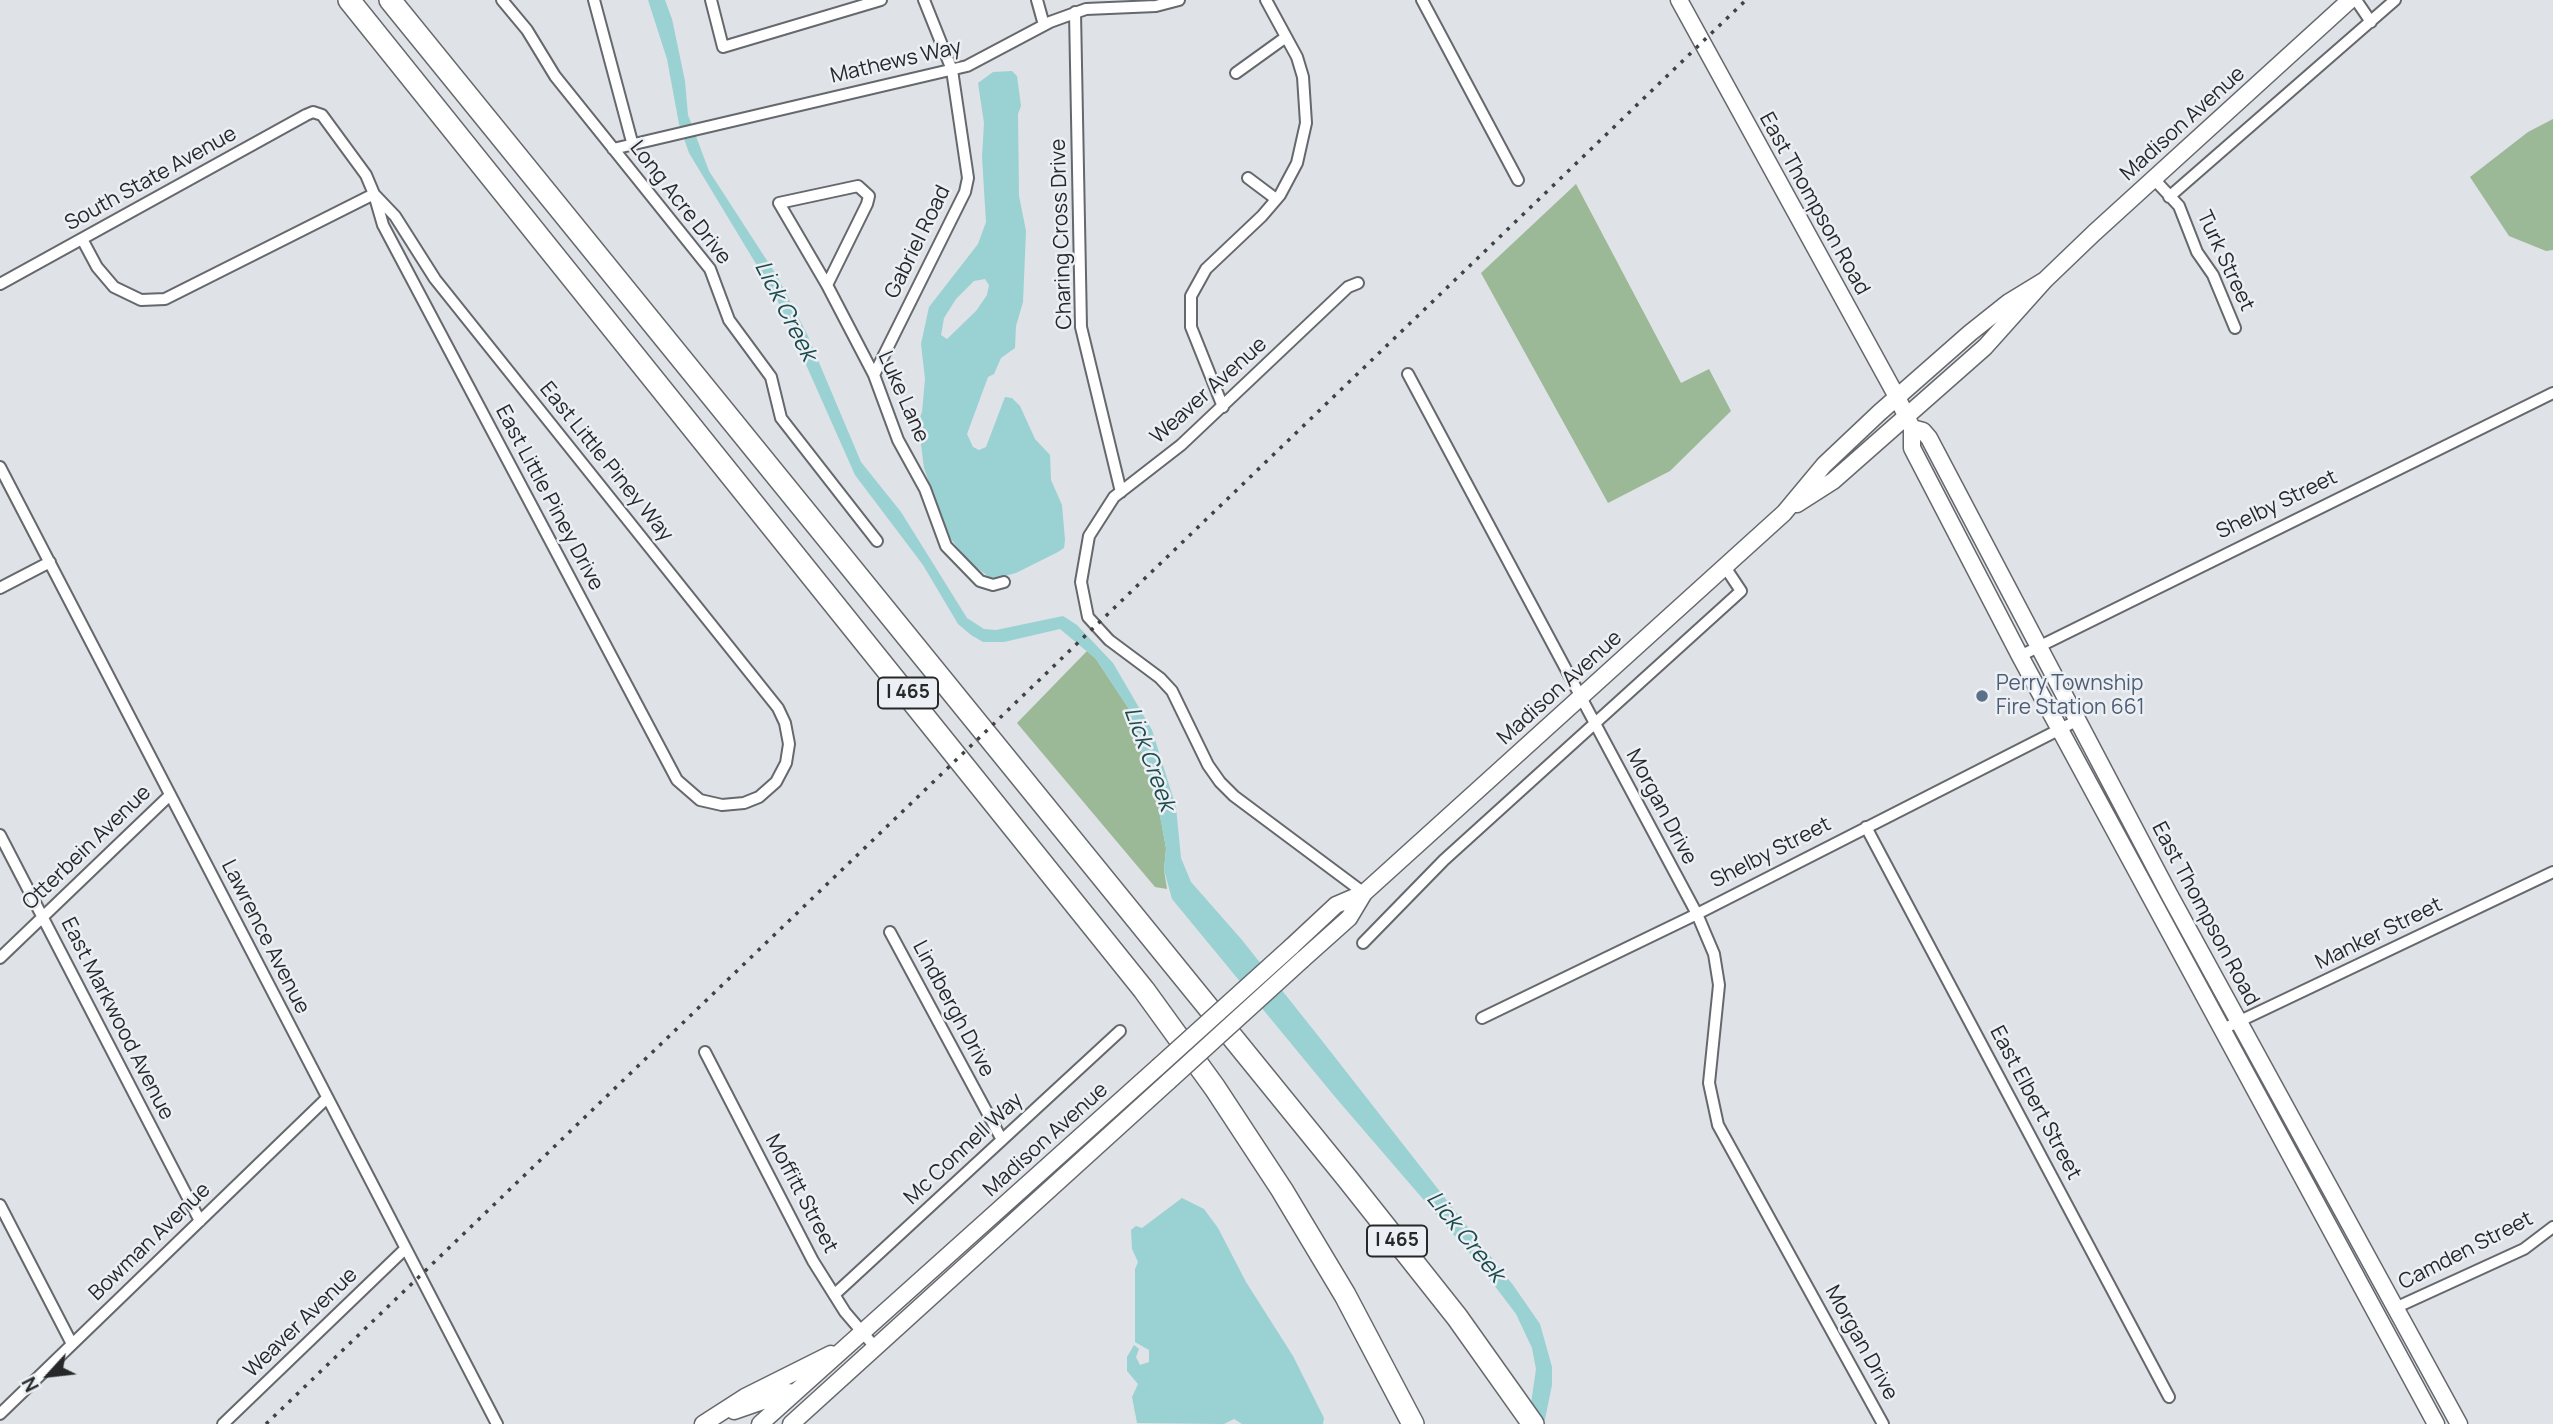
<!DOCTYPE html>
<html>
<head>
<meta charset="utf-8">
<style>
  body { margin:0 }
  #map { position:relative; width:2553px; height:1424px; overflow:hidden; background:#dfe2e6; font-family:Manrope,sans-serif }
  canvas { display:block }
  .north { position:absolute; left:14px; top:1340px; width:70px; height:70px; -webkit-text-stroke:5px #eceff3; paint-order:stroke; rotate:243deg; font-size:19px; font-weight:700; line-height:28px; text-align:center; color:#262829 }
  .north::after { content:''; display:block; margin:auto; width:24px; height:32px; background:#262829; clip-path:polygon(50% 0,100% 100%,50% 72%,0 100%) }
</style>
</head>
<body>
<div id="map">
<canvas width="2553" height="1424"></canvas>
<div class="north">N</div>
</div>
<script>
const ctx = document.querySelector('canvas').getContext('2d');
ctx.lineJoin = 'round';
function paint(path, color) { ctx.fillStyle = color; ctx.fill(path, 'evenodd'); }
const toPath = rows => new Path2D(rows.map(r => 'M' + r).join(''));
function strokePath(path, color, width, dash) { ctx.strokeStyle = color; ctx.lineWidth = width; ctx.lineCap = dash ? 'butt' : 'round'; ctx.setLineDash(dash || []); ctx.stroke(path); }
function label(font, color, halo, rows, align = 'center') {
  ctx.font = font + ' Manrope,sans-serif'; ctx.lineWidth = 5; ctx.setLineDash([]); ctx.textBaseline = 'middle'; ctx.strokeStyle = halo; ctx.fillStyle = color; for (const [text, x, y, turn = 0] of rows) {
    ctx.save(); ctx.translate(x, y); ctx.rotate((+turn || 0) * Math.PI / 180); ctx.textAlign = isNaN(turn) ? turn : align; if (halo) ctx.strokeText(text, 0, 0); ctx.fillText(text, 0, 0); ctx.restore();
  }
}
paint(toPath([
  [2553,119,2553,250,2546,251,2509,236,2470,177,2528,132],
  [1576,184,1681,383,1709,369,1731,411,1670,471,1608,503,1481,273],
  [1087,651,1096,659,1129,709,1159,810,1166,848,1164,870,1167,889,1155,887,1017,723]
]), '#9bb897');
paint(toPath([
  [648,0,665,0,672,19,685,81,688,115,709,171,777,276,807,334,861,462,901,512,967,618,984,629,996,630,1063,616,1077,625,1113,663,1152,730,1176,807,1181,858,1191,882,1242,940,1323,1042,1513,1285,1540,1324,1552,1367,1552,1385,1544,1424,1528,1424,1536,1369,1532,1348,1516,1314,1472,1256,1336,1098,1172,899,1164,870,1166,848,1159,811,1129,709,1096,659,1060,629,1004,642,983,642,971,635,958,624,923,565,855,475,776,297,689,153,679,124,667,59],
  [1012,71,1017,76,1021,106,1018,114,1019,196,1026,231,1023,302,1016,326,1015,348,1001,358,994,374,988,377,967,434,973,447,979,450,986,447,1005,397,1012,398,1020,406,1035,439,1050,455,1051,480,1062,505,1065,540,1064,548,1058,552,1016,573,992,579,970,563,947,534,924,468,918,422,922,412,925,379,921,344,929,307,978,244,986,222,982,157,984,123,978,83,993,72],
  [985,279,989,285,987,295,976,311,947,339,941,335,944,318,956,299,974,281],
  [1182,1198,1204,1209,1218,1228,1246,1282,1293,1356,1324,1418,1323,1424,1242,1424,1234,1419,1224,1424,1137,1423,1132,1397,1138,1384,1127,1371,1127,1357,1134,1345,1139,1349,1136,1357,1140,1365,1149,1362,1149,1350,1135,1342,1135,1269,1138,1262,1132,1249,1131,1230,1136,1226,1142,1228]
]), '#9ad1d3');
const street = toPath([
  [502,0,527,30,555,76,710,269,729,320,771,377,781,418,877,541],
  [594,0,632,142],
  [711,0,723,47,881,0],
  [1037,0,1044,25],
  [1422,0,1518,180],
  [2356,0,2371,22],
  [1075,12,1081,327,1121,492],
  [1236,73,1286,37],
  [613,149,967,66,1050,22,1086,9,1156,6,1179,0],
  [1248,178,1276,199],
  [2153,178,2179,206,2197,252,2213,275,2235,328],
  [2169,197,2395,0],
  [1358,283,1348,287,1181,445,1114,497,1089,536,1081,582,1088,617,1109,640,1160,678,1172,691,1208,765,1220,782,1234,796,1364,893],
  [0,284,306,115,313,112,322,115,366,175,374,194,395,216,435,279,778,708,785,723,789,744,786,763,776,782,759,797,744,803,722,805,700,800,677,780,383,225,374,194,165,299,141,300,114,287,97,267,82,239],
  [827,285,867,204,869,196,858,186,779,203,827,285,874,375,898,440,925,489,946,546,980,581,993,585,1004,582],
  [1408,374,1697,914,1714,954,1719,985,1709,1083,1718,1125,1883,1424],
  [874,375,965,192,968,178,952,70,924,0],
  [1223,407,1191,327,1191,296,1206,269,1262,216,1280,195,1297,163,1306,123,1303,77,1297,57,1266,0],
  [0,467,497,1424],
  [0,588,50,562],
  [2020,656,2553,393],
  [1866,827,2169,1397],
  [0,835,200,1221],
  [890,932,1002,1140],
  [1363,943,1444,860,1741,591,1725,567],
  [0,958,170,795],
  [1482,1018,1697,914,2078,720],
  [2221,1030,2553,872],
  [705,1052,813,1261,845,1312,875,1347],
  [0,1205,72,1344],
  [835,1294,1120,1031],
  [2395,1308,2524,1249,2553,1227],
  [0,1414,327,1098],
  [223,1424,405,1249]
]);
const secondary = toPath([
  [1679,0,1897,397,1912,428,1912,448,2020,656,2436,1424],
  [1912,428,1923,431,1929,438,2169,894,2459,1424],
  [1797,504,1833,481,1985,347,2045,280,2094,233,2350,0],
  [1291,947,1336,905,1364,893],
  [1302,960,1349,918,1364,893,1784,513,1824,465,1879,413,1970,333,2009,302,2045,280],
  [734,1411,789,1392],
  [703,1424,745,1397,831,1354],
  [760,1424,1158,1067],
  [791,1424,1169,1081]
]);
const highway = toPath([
  [349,0,1144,990,1215,1088,1282,1190,1345,1295,1413,1424],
  [390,0,1346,1177,1457,1317,1533,1424]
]);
strokePath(street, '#65686c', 14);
strokePath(secondary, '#65686c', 19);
strokePath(highway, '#65686c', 24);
strokePath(street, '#fff', 10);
strokePath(secondary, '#fff', 16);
strokePath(highway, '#fff', 21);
strokePath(toPath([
  [266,1424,1746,0]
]), '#404243', 3.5, [3.5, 7]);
const secondaryBridge = toPath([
  [1158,1067,1291,947],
  [1169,1081,1302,960]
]);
strokePath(secondaryBridge, '#65686c', 19, []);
strokePath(secondaryBridge, '#fff', 16);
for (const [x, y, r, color] of [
  [1982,696,7,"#5c6f8a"]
]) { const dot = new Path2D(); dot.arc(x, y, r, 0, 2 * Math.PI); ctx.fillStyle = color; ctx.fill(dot); strokePath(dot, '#eceff3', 2.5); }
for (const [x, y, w] of [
  [908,693,60],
  [1397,1241,60]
]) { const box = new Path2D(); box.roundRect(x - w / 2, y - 15.5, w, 31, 5); ctx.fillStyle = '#eceff3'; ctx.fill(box); strokePath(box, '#262829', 2); }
label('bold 19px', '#262829', null, [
  ["I 465",908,693],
  ["I 465",1397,1241]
]);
label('21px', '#262829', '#eceff3', [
  ["Mathews Way",896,62,-13],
  ["Madison Avenue",2183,124,-42],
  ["South State Avenue",151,179,-29],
  ["Long Acre Drive",680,203,52],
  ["East Thompson Road",1814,204,61],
  ["Charing Cross Drive",1062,234,-92],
  ["Gabriel Road",918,242,-64],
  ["Turk Street",2225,261,65],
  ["Weaver Avenue",1209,391,-42],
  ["Luke Lane",903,397,66],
  ["East Little Piney Way",606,462,51],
  ["East Little Piney Drive",549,498,62],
  ["Shelby Street",2277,505,-26],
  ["Madison Avenue",1560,688,-42],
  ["Morgan Drive",1661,807,62],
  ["Otterbein Avenue",87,848,-44],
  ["Shelby Street",1771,853,-27],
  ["East Thompson Road",2205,914,62],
  ["Manker Street",2379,934,-26],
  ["Lawrence Avenue",265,937,63],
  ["Lindbergh Drive",953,1009,62],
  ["East Markwood Avenue",117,1019,63],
  ["East Elbert Street",2035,1103,62],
  ["Madison Avenue",1046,1140,-42],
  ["Mc Connell Way",964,1149,-43],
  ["Moffitt Street",801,1194,62],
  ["Bowman Avenue",150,1242,-44],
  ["Camden Street",2466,1251,-27],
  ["Weaver Avenue",301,1323,-44],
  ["Morgan Drive",1861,1343,61]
]);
label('21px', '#4e5e75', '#eceff3', [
  ["Perry Township",1996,684],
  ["Fire Station 661",1996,708]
], 'left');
label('italic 23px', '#1a4b4d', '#eceff3', [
  ["Lick Creek",785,311,63],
  ["Lick Creek",1149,759,70],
  ["Lick Creek",1465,1237,51]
]);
</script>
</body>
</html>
